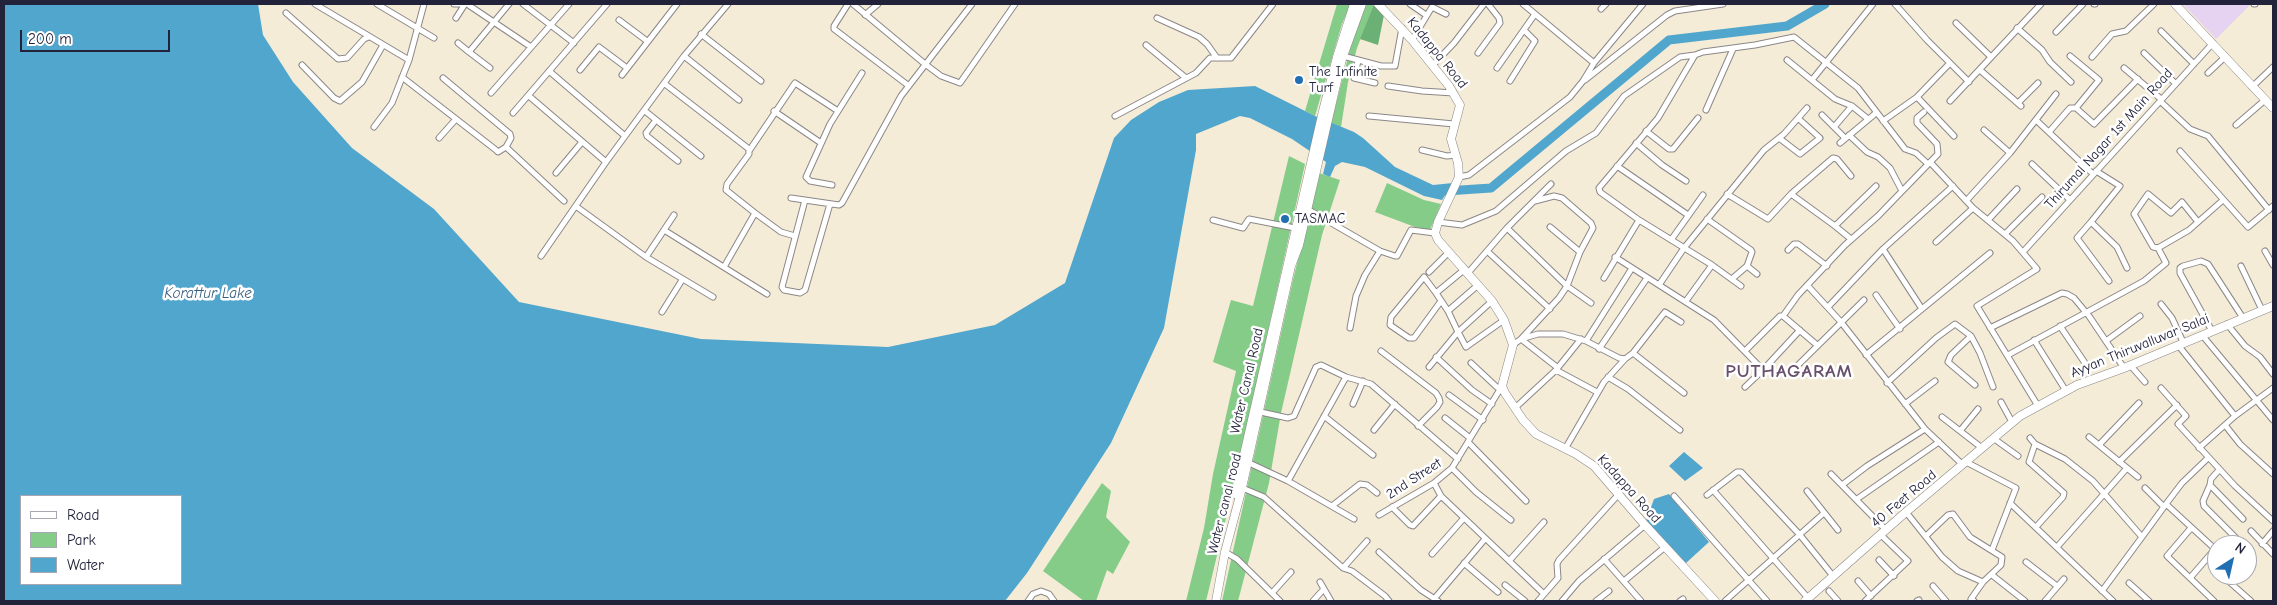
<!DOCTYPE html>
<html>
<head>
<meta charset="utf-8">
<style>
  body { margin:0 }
  #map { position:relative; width:2277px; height:605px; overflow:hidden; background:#f4ecd7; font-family:"Comic Neue",sans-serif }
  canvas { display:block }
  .frame { position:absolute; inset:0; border:5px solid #22223b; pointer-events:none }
  .legend { position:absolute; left:20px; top:495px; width:162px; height:90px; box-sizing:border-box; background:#fff; border:1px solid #a7a7b1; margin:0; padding:6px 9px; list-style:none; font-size:15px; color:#22223b }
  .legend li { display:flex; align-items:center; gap:10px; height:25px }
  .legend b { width:25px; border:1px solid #a7a7b1 }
  .north { position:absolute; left:2207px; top:535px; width:50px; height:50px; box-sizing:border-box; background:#fff; border:1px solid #a7a7b1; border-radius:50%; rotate:35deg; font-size:14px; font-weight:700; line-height:20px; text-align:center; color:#22223b }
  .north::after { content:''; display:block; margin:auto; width:18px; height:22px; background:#1f6fb2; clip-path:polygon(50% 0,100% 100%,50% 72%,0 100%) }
  .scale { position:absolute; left:20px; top:30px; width:150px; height:22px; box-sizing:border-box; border:2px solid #22223b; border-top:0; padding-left:6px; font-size:15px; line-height:18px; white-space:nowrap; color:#22223b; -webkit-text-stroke:4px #fff; paint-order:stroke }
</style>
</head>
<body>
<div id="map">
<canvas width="2277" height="605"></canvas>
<div class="frame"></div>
<ul class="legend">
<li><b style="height:6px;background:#fff"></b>Road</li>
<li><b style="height:14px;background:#84cc88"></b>Park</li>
<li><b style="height:14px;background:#51a6cd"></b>Water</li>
</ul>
<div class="north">N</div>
<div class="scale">200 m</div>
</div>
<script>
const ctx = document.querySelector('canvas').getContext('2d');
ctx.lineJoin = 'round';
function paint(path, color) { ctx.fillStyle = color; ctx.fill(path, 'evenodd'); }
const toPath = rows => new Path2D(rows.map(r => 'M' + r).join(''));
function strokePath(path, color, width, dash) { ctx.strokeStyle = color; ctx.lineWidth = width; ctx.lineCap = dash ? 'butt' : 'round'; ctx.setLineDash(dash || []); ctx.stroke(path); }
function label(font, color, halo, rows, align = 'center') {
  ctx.font = font + ' "Comic Neue",sans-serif'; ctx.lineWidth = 5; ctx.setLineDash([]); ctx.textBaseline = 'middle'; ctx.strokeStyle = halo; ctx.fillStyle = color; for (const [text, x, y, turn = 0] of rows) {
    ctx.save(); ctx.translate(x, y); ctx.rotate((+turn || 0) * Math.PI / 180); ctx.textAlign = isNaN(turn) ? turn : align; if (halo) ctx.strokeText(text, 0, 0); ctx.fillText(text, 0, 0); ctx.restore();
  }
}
paint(toPath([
  [2183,4,2251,4,2216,39]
]), '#e5d3f1');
paint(toPath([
  [1337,4,1351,4,1342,24,1315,116,1305,111],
  [1366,4,1374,4,1357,48,1348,82,1341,127,1331,123,1353,38],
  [1289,156,1305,164,1234,485,1206,601,1186,601,1204,528,1213,474,1236,371,1213,362,1231,300,1253,306],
  [1319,173,1340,180,1322,235,1281,413,1269,483,1238,601,1222,601,1292,284],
  [1387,183,1424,200,1441,204,1430,230,1415,227,1375,212],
  [1102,483,1111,491,1106,517,1130,542,1113,574,1107,570,1096,601,1084,601,1043,571]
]), '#84cc88');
paint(toPath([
  [1374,4,1384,15,1378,45,1360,39]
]), '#6bb074');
paint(toPath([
  [4,4,258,4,263,35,293,82,352,148,434,209,519,302,701,339,888,347,995,325,1065,283,1114,138,1131,120,1159,102,1188,90,1255,86,1315,116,1354,132,1363,138,1395,167,1433,185,1453,183,1442,200,1424,196,1365,167,1342,162,1335,166,1330,177,1323,174,1326,162,1292,139,1250,118,1240,116,1196,134,1196,150,1164,328,1111,443,1027,573,1005,601,4,601],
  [21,496,181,496,181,584,21,584],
  [1684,452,1703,468,1685,481,1669,466],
  [1669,494,1709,542,1686,563,1646,521,1654,499]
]), '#51a6cd');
strokePath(toPath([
  [1446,191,1491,188,1669,40,1787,26,1825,4]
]), '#51a6cd', 9);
const street = toPath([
  [315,4,409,60],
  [377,4,434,38],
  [454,4,461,4],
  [467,4,531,47],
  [523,4,574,43],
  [848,4,834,26,834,29,909,86],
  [853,4,925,64,941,76,960,83,1015,4],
  [1410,4,1426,15],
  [1523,4,1594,63],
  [1895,4,1927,40,1969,82],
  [2094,4,2095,4],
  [2254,4,2255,4],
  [1601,9,1606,4],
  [286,13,338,59,347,58,364,39,369,37],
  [865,15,878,4],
  [456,18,465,4],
  [1157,18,1199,37,1207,44,1217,58],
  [619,20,647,41],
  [1956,23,1991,57],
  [2017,28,2042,50,2050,62,2071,82],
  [2161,31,2194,64],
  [2056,32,2083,4],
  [701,34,761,81],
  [1412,40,1432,7,1446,14],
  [458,43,469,52,509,4],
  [1146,45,1186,78],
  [469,52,490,68],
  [1478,53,1500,23,1499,18,1488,4],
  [2144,53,2175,83],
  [684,56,739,100],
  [1343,56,1381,66,1395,66,1402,28],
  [2070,56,2099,80,2076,108,2094,124,2138,79],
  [2092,57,2112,34,2126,31,2154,4],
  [1787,60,1835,99,1852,106,1868,119],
  [1358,61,1354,78,1375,83],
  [302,65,334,98,340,101,362,82,383,45],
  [1432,66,1454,43,1484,4],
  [1497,68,1535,14],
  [2124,68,2161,99],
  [580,70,599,47,627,68],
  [1980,70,2021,106],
  [549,71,625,136],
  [2208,73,2225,57],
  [622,75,677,4],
  [402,77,496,150,498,152,506,147,511,138,510,134,443,78],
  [1585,80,1667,15,1675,11,1723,4],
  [1812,80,1873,4],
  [1510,81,1535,41,1524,30],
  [665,84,749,149,749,154,727,184,726,190,755,213],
  [1388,86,1422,91,1454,93],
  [2252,87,2273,67],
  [491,93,569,4],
  [529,96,606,162],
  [1917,97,1954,136],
  [1950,101,2041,4],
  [2160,101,2190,129,2208,136,2269,210],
  [2018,103,2038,83],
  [1706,110,1733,49],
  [645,111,701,156],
  [774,111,821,143],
  [513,113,607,4],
  [1822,115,1845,138],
  [1115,116,1196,73,1210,58,1231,58,1273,4],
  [1369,116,1454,124],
  [656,120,646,133,647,136,678,161],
  [2036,120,2093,174],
  [1883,121,1917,97,1950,63],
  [2236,125,2265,100],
  [374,127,392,103,409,60,424,4],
  [1834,127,1852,106],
  [1984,130,2010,153],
  [1646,131,1669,149,1673,149,1698,118],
  [2049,132,2070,108,2076,108],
  [1849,135,1867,152,1878,157,1890,168,1902,191],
  [439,138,456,119],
  [1779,138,1800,154,1820,138,1799,119],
  [1636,143,1662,165,1686,181],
  [1840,143,1876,113],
  [506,147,564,201],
  [1422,150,1447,156,1456,155],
  [749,151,795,83,838,111],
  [2180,151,2248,227,2273,206],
  [1930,162,1973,208,2013,241,2037,269,1977,306,2038,406],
  [2032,164,2069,199],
  [1617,166,1688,215],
  [2096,171,2120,186,2091,222,2117,247,2127,268],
  [556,173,582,142],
  [1459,177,1469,175,1570,97,1583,81,1594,63,1643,4],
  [832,185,810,181,806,177,830,124,862,73],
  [1727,194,1768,219,1791,194,1833,158,1837,159,1851,176],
  [1791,194,1835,226,1876,186],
  [791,198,839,205,842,203,901,96,972,4],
  [805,200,782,287,784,290,800,293,805,290,830,204],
  [1967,200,2010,153,2056,94],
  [1535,201,1554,196,1562,198,1591,223,1593,228,1580,252,1567,286,1559,298,1521,339,1558,368],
  [577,207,646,257,713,297],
  [1307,209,1380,251,1395,256,1397,256,1411,230,1435,233],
  [1707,219,1751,250,1752,252,1747,266,1757,274],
  [1213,220,1243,228,1249,219,1295,228],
  [1639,220,1600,192,1599,188,1658,118,1695,55,1703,52,1755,45,1794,37,1858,88,1905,149,1916,153,1928,164],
  [1988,220,2017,189],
  [1438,222,1462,225,1496,211,1566,151,1596,133,1624,96,1680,57,1695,55],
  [2091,222,2077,238,2109,281],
  [1835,226,1851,239],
  [1550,227,1580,252],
  [1507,228,1551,184],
  [664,230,674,215],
  [2005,234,2042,197],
  [1671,240,1703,195],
  [1936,242,1973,208],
  [2158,248,2189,230,2223,200],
  [1883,249,1922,309],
  [1788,250,1794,244,1798,244,1827,266],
  [1487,251,1550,309],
  [2265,251,2273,265],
  [2023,252,2213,43],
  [541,256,606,162,684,56,728,4],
  [646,257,664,230,767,294],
  [1615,257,1714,320,1763,370,1745,387],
  [2241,266,2262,310],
  [724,267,755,213,781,232,795,236],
  [1429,272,1449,252],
  [1468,273,1507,228,1567,286,1591,303],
  [1604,278,1639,220,1712,265],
  [1733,278,1747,266],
  [1659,285,1684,248,1764,150,1784,134,1807,108],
  [1807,285,1841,322,1925,429,1963,465],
  [1436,293,1465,269],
  [1876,295,1900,329],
  [1441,301,1414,338,1409,338,1390,325,1391,317,1424,277,1436,293,1448,311,1458,332,1492,301],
  [1686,301,1712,265,1741,286],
  [2161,304,2172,318,2183,342],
  [1828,307,1883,249,1953,186],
  [1448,311,1478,285],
  [662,312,682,280],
  [1783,316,1798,295,1845,245,1878,216,1938,154,1937,144,1917,123,1917,118,1924,112],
  [2227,324,2245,346,2260,357,2273,374],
  [2060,326,2087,366],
  [1350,328,1356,296,1365,275,1380,251],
  [1990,328,2062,293,2067,294,2074,298,2089,316,2124,368],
  [2212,331,2180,273,2180,268,2183,266,2201,261,2208,264,2243,318],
  [2202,335,2273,420],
  [1971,336,1951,355,1948,362,1975,385],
  [2034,340,2066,391],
  [1586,341,1632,268],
  [2106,341,2140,316],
  [1513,345,1521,339,1538,334,1563,334,1586,341,1619,358,1625,359,1633,353,1684,393],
  [2178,345,2235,416],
  [1599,349,1647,278],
  [1381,351,1436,393,1439,398,1440,402,1437,407,1418,426],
  [1745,351,1780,316,1783,316,1817,345],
  [1633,353,1665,312,1681,322],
  [1866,355,1990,253],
  [2008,355,2144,281,2166,263,2158,248,2153,247,2134,214,2148,194,2171,213,2182,202,2198,222],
  [1436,357,1472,390,1492,404],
  [1471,363,1501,391],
  [2130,365,2145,382],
  [1429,367,1458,332,1466,347,1504,320],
  [1795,368,1864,300],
  [1556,370,1597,392],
  [1763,370,1800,330],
  [1608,377,1628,389,1680,430],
  [1887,383,1936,338,1955,324,1971,336,1980,353,1993,387],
  [2161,388,2186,416,2178,424,2235,486,2273,521],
  [1449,395,1483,420],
  [2001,402,2012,422],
  [1353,404,1363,381],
  [1905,404,1935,381],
  [1515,408,1556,370,1581,339],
  [1256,411,1288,418,1294,416,1316,367,1321,365,1346,377,1371,384,1458,459],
  [1324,416,1373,455],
  [1942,417,1982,448],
  [1445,418,1470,438],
  [2225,425,2240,444,2273,474],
  [1374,430,1395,404],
  [1960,431,1978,409],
  [2089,437,2138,477],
  [1993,438,2018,456],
  [2030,438,2035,444,2065,459,2093,481,2142,537,2166,504],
  [1468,442,1526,501],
  [2035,444,2029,462,2064,493,2063,497,2036,527],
  [2099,445,2139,403],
  [2199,448,2235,416,2273,388],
  [1565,449,1604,382,1625,359],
  [1247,462,1288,481,1354,519],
  [1966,462,2016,488,1992,550],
  [2119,462,2177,405],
  [1452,468,1476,492,1511,520],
  [2219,470,2211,479,2210,485,2243,519],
  [1831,474,1886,530],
  [1288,481,1346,377],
  [1434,483,1441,496,1544,594],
  [1842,485,1867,466,1925,429],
  [2210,485,2203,501,2204,506,2241,543],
  [1240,487,1264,497,1343,568,1352,571,1385,596,1389,601],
  [2145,488,2164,507],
  [1713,490,1808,598],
  [1807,491,1838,530],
  [1707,495,1737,472,1741,472,1800,535,1833,576],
  [1674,496,1767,601],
  [1857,499,1939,442],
  [2010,503,2113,601],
  [1332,506,1360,484,1367,485,1377,493],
  [1392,507,1410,525,1413,526,1441,496],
  [1906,512,1942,557,1958,571,1983,582],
  [1379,515,1434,483,1452,468,1502,386],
  [2191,528,2167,556,2190,578,2215,549,2166,504,2182,483,2208,458],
  [2251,531,2273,554],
  [1926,536,1948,515,1953,514,1970,537,2002,557,2001,565,1983,582,1971,599,1974,601],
  [2262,544,2273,531],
  [2057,547,2127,468],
  [1225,552,1237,559,1280,601],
  [1379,552,1421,590,1438,601],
  [1432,554,1464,518],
  [1604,559,1641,601],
  [1879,560,1894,576],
  [1509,561,1544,522],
  [2026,562,2057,586],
  [1464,563,1498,592],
  [1343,568,1367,541],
  [1992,575,2025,601],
  [2190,578,2214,601],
  [2225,578,2251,601],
  [1624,581,1665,547],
  [1858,581,1871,596],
  [1320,582,1331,601],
  [2129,583,2149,601],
  [1505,585,1525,601],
  [1933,586,1946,601],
  [1829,591,1838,601],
  [2102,591,2142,537],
  [1272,593,1291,572],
  [1434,599,1485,539],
  [1028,601,1033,594,1041,591,1049,594,1054,601],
  [1313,601,1323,590],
  [1538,601,1558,578,1557,564,1559,560,1618,495],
  [1562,601,1579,581,1645,525],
  [1596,601,1609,591],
  [1680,601,1683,599],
  [1725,601,1824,513],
  [1865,601,1908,561,1881,535],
  [1917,601,1919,600],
  [2045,601,2064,579]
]);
const secondary = toPath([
  [1378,4,1412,40,1449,86,1460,105,1451,139,1458,163,1459,177,1438,222,1435,233,1438,240,1492,301,1504,320,1513,345,1502,386,1505,393,1523,420,1536,434,1576,454,1594,466,1645,525,1715,601],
  [2175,4,2273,108],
  [1235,494,1323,111,1337,57,1354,4],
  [1216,601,1225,552,1242,488,1291,266,1299,245,1342,59,1362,4],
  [1805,601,1906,512,2020,416,2077,385,2124,368,2273,306]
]);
strokePath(street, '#8b8789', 7);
strokePath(secondary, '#8b8789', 9);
strokePath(street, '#fff', 5);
strokePath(secondary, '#fff', 8);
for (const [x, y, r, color] of [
  [1299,80,5,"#1f6fb2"],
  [1285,219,5,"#1f6fb2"]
]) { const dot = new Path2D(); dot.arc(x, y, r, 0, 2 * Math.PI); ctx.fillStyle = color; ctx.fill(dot); strokePath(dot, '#fff', 2); }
label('14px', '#22223b', '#fff', [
  ["Kadappa Road",1437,53,51],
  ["Thirumal Nagar 1st Main Road",2109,139,-48],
  ["Ayyan Thiruvalluvar Salai",2140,346,-22],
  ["Water Canal Road",1247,381,-77],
  ["2nd Street",1414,479,-33],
  ["Kadappa Road",1629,489,48],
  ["40 Feet Road",1904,499,-40],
  ["Water canal road",1225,504,-76]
]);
label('14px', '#22223b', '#fff', [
  ["The Infinite",1309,72],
  ["Turf",1309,88],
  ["TASMAC",1295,219]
], 'left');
label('italic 15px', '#375d7d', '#fff', [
  ["Korattur Lake",208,294]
]);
ctx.letterSpacing = '1px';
label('bold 19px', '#69506d', '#fff', [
  ["PUTHAGARAM",1789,372]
]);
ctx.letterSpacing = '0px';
</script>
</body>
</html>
